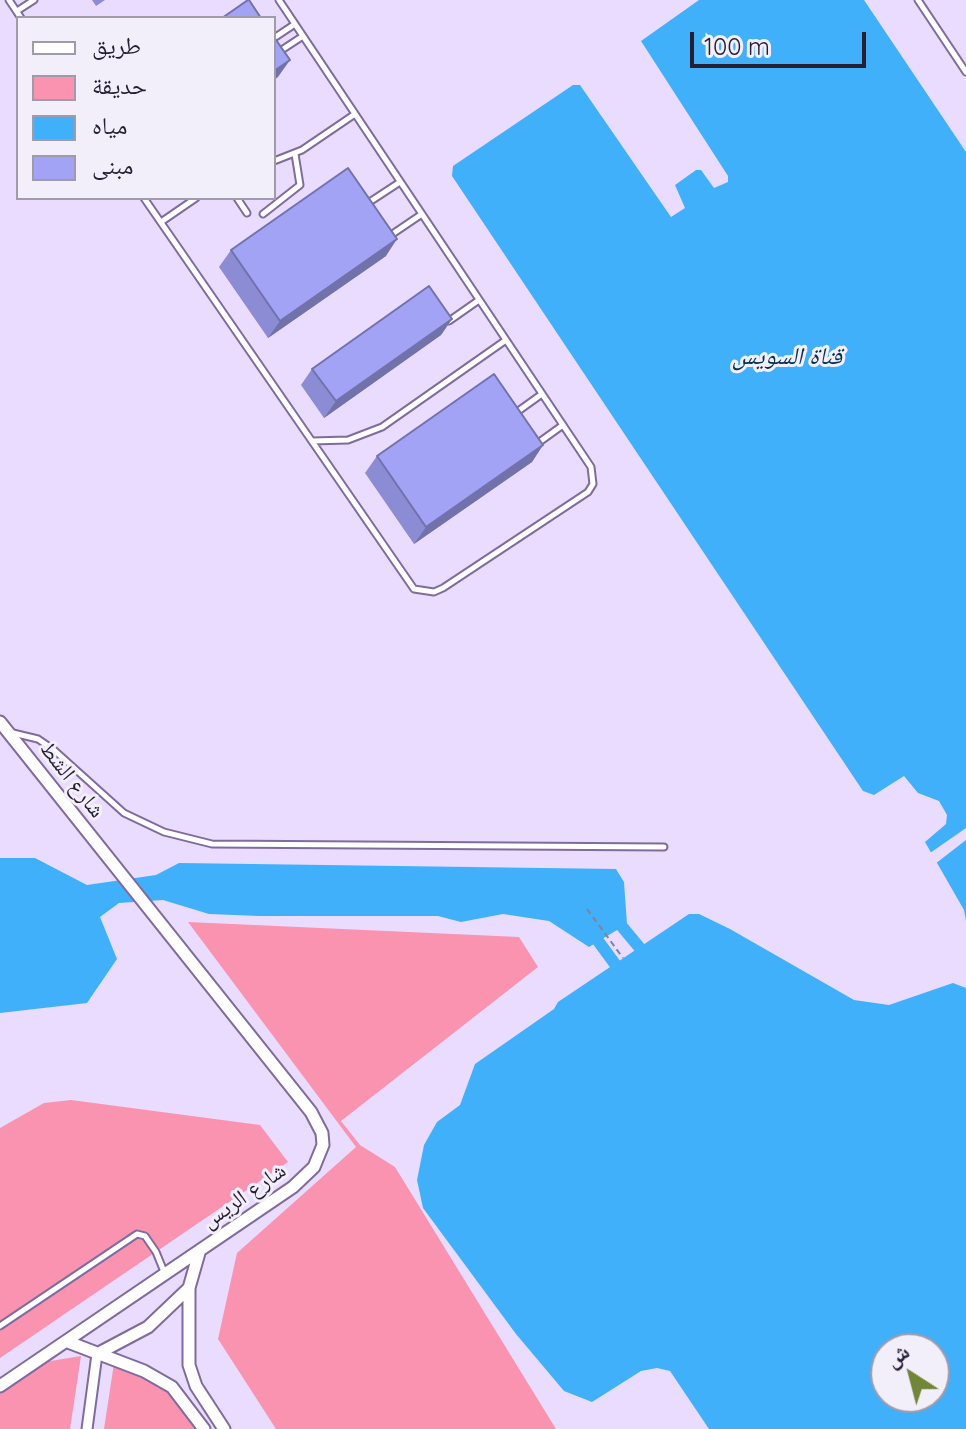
<!DOCTYPE html>
<html>
<head>
<meta charset="utf-8">
<style>
  body { margin:0 }
  #map { position:relative; width:966px; height:1429px; overflow:hidden; background:#e9dcff; font-family:Quicksand,"Noto Naskh Arabic",sans-serif }
  canvas { display:block }
  .legend { position:absolute; left:16px; top:16px; width:260px; height:184px; box-sizing:border-box; background:#f2eefa; border:2px solid #a09baa; margin:0; padding:10px 14px; list-style:none; font-size:24px; color:#261e33 }
  .legend li { display:flex; align-items:center; gap:16px; height:40px }
  .legend b { width:40px; border:2px solid #a09baa }
  .north { position:absolute; left:870px; top:1333px; width:80px; height:80px; box-sizing:border-box; background:#f2eefa; border:2px solid #a09baa; border-radius:50%; rotate:324deg; font-size:22px; font-weight:700; line-height:32px; text-align:center; color:#261e33 }
  .north::after { content:''; display:block; margin:auto; width:28px; height:36px; background:#718637; clip-path:polygon(50% 0,100% 100%,50% 72%,0 100%) }
  .scale { position:absolute; left:690px; top:32px; width:176px; height:36px; box-sizing:border-box; border:4px solid #261e33; border-top:0; padding-left:10px; font-size:24px; line-height:28px; white-space:nowrap; color:#261e33; -webkit-text-stroke:6px #f2eefa; paint-order:stroke }
</style>
</head>
<body>
<div id="map">
<canvas width="966" height="1429"></canvas>
<ul class="legend">
<li><b style="height:10px;background:#fff"></b>طريق</li>
<li><b style="height:22px;background:#fa93b0"></b>حديقة</li>
<li><b style="height:22px;background:#40b0fa"></b>مياه</li>
<li><b style="height:22px;background:#a2a3f5"></b>مبنى</li>
</ul>
<div class="north">ش</div>
<div class="scale">100 m</div>
</div>
<script>
const ctx = document.querySelector('canvas').getContext('2d');
ctx.lineJoin = 'round';
function paint(path, color) { ctx.fillStyle = color; ctx.fill(path, 'evenodd'); }
const toPath = rows => new Path2D(rows.map(r => 'M' + r).join(''));
function strokePath(path, color, width, dash) { ctx.strokeStyle = color; ctx.lineWidth = width; ctx.lineCap = dash ? 'butt' : 'round'; ctx.setLineDash(dash || []); ctx.stroke(path); }
function label(font, color, halo, rows, align = 'center') {
  ctx.font = font + ' Quicksand,"Noto Naskh Arabic",sans-serif'; ctx.lineWidth = 6; ctx.setLineDash([]); ctx.textBaseline = 'middle'; ctx.strokeStyle = halo; ctx.fillStyle = color; for (const [text, x, y, turn = 0] of rows) {
    ctx.save(); ctx.translate(x, y); ctx.rotate((+turn || 0) * Math.PI / 180); ctx.textAlign = isNaN(turn) ? turn : align; if (halo) ctx.strokeText(text, 0, 0); ctx.fillText(text, 0, 0); ctx.restore();
  }
}
paint(toPath([
  [188,922,519,937,538,967,341,1121,360,1145,395,1167,556,1429,276,1429,218,1339,237,1253,356,1147],
  [71,1100,260,1125,288,1162,0,1358,0,1128,44,1103],
  [81,1356,70,1429,0,1429,0,1385,32,1364],
  [114,1363,169,1387,197,1429,104,1429]
]), '#fa93b0');
paint(toPath([
  [699,0,864,0,966,152,966,921,964,910,925,842,946,824,947,815,939,801,918,793,904,776,874,795,863,791,452,176,453,166,573,85,580,85,671,217,685,208,675,185,696,170,701,170,714,188,728,182,728,176,641,41],
  [0,858,35,858,87,885,156,875,179,863,616,869,624,882,627,924,589,947,549,921,503,914,461,922,438,916,259,916,209,914,163,900,119,903,100,917,117,959,87,1003,0,1013],
  [689,914,699,914,730,929,854,1000,889,1005,953,983,966,988,966,1429,709,1429,670,1371,657,1368,641,1371,592,1402,564,1391,516,1334,423,1208,417,1180,424,1145,437,1122,460,1105,475,1064,554,1009,558,1002],
  [886,1349,934,1349,934,1397,886,1397]
]), '#40b0fa');
paint(toPath([
  [966,828,966,840,935,864,930,853]
]), '#e9dcff');
strokePath(toPath([
  [614,917,639,947],
  [590,930,615,964]
]), '#40b0fa', 12);
const service = toPath([
  [9,0,21,18],
  [918,0,966,72],
  [17,11,34,0],
  [274,38,295,24],
  [274,55,303,36],
  [274,161,302,150,355,114],
  [144,198,414,589,434,592,443,588,588,492,593,484,591,467,279,0],
  [237,198,247,213],
  [368,203,400,182],
  [263,214,300,185,295,154],
  [161,222,196,198],
  [388,237,422,214],
  [449,321,479,300],
  [514,414,542,394],
  [312,441,348,440,382,427,506,340],
  [538,443,563,425],
  [13,733,38,739,54,750,124,813,164,832,212,844,664,847],
  [0,1326,137,1234,145,1236,156,1252,165,1274]
]);
const minor = toPath([
  [87,1429,97,1354]
]);
const tertiary = toPath([
  [0,722,311,1112,322,1133,323,1145,314,1167,293,1187,0,1386],
  [199,1253,189,1288,189,1365,196,1386,224,1429],
  [68,1342,144,1371,172,1387,204,1429],
  [97,1354,148,1327,189,1288]
]);
strokePath(service, '#7f6b9e', 9);
strokePath(minor, '#7f6b9e', 13);
strokePath(tertiary, '#7f6b9e', 15);
strokePath(toPath([
  [587,909,623,958]
]), '#897f9b', 2, [6, 4]);
strokePath(service, '#fff', 5);
strokePath(minor, '#fff', 9);
strokePath(tertiary, '#fff', 11);
paint(toPath([
  [92,0,105,0,96,6],
  [231,250,386,256,268,338,219,267],
  [452,319,441,335,324,418,301,385,312,369],
  [543,445,532,462,414,544,365,473,377,456]
]), '#8b8cd3');
paint(toPath([
  [290,60,278,77,274,80,274,71],
  [397,239,386,256,268,338,280,321],
  [452,319,441,335,324,418,336,401],
  [543,445,532,462,414,544,426,527]
]), '#7172ac');
const building = toPath([
  [249,0,261,18,222,18,248,0,249,0],
  [274,37,290,60,274,71,274,37],
  [348,168,397,239,280,321,231,250,348,168],
  [429,286,452,319,336,401,312,369,429,286],
  [494,374,543,445,426,527,377,456,494,374]
]);
paint(building, '#a2a3f5');
strokePath(building, '#7172ac', 2);
label('22px', '#261e33', '#f2eefa', [
  ["شارع الشط",72,780,52],
  ["شارع الريس",244,1196,-35]
]);
label('italic 24px', '#043451', '#f2eefa', [
  ["قناة السويس",787,357]
]);
</script>
</body>
</html>
